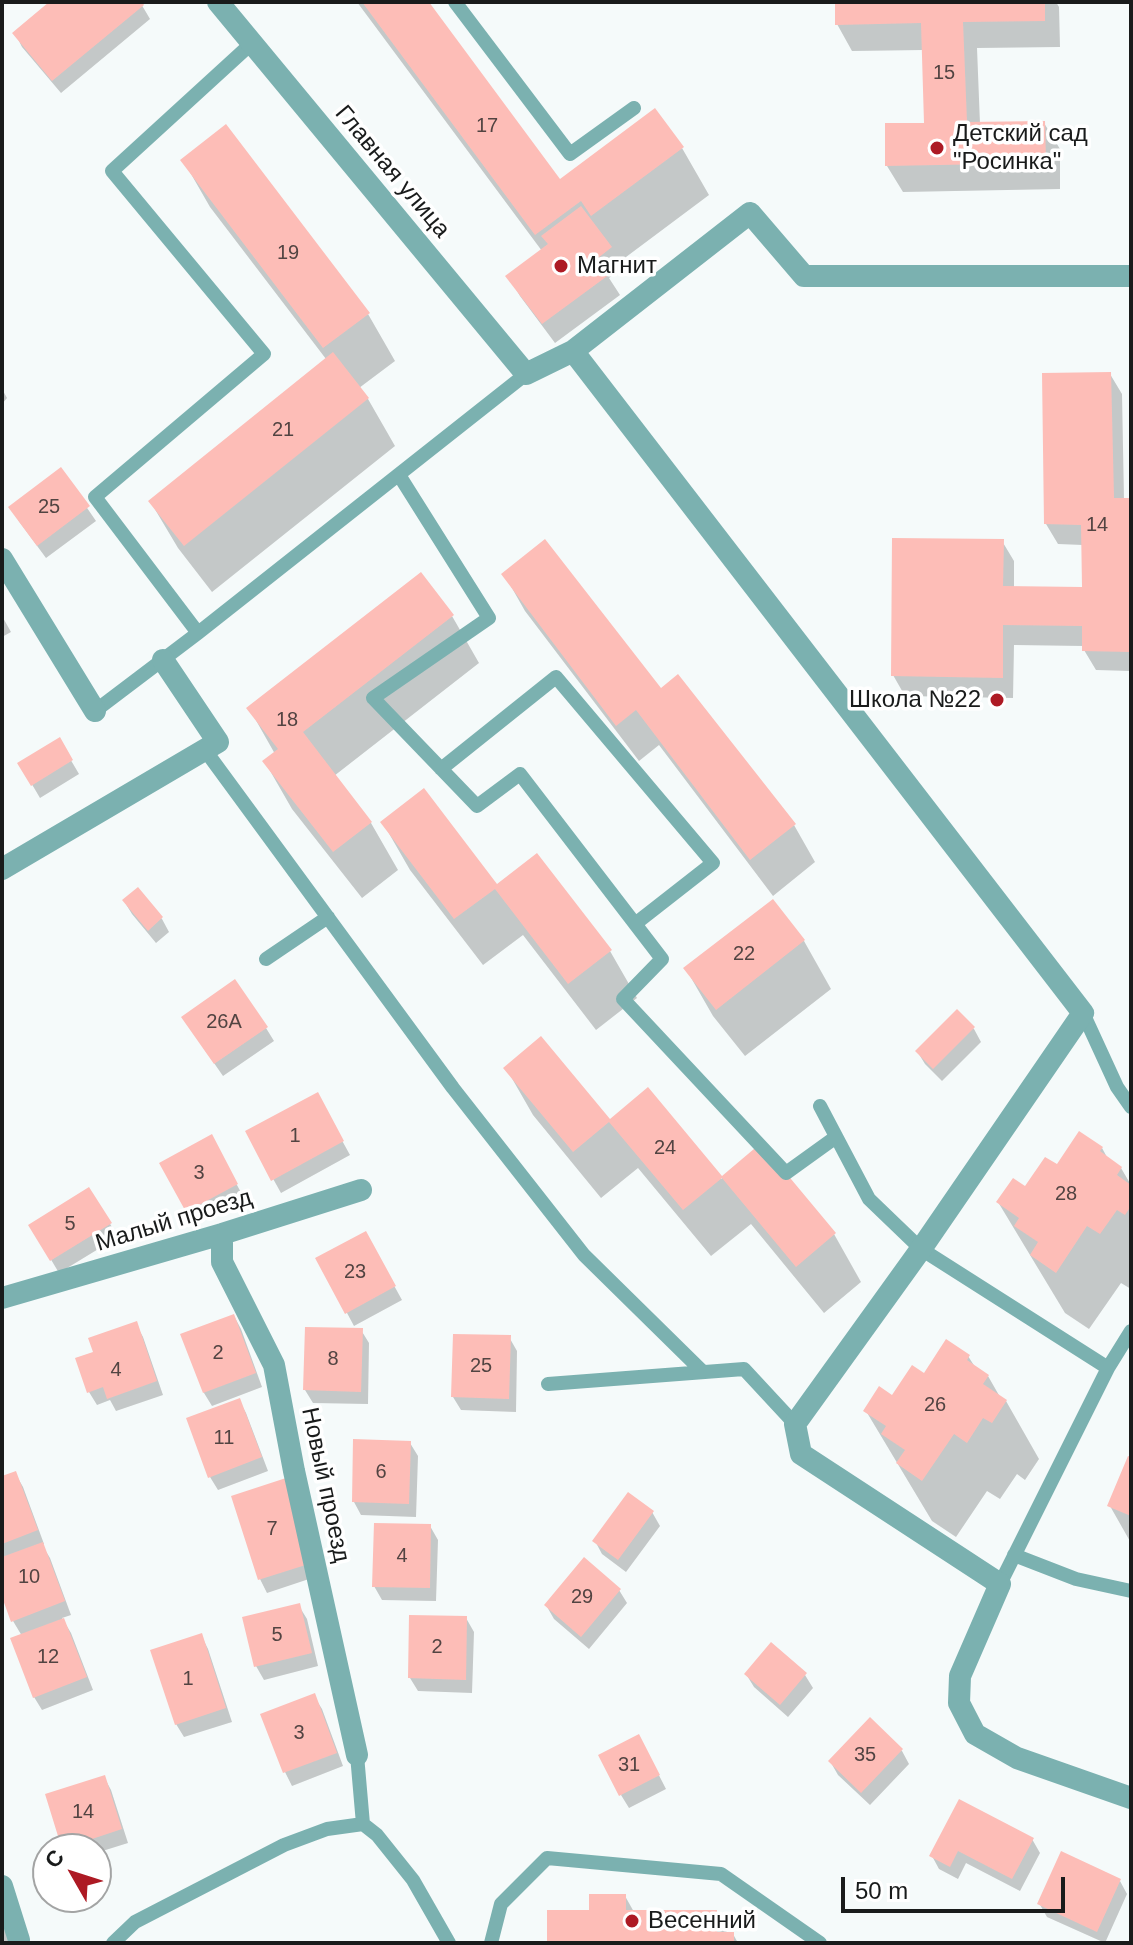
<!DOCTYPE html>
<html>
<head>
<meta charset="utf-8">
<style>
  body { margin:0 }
  #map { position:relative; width:1133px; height:1945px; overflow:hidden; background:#f5fafa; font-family:Arial,sans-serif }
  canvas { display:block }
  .frame { position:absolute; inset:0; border:4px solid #191b1b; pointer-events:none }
  .north { position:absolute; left:32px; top:1833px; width:80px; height:80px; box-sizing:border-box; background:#fff; border:2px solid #a3a4a4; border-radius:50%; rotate:309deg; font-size:22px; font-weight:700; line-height:32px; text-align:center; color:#191b1b }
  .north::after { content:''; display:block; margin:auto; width:28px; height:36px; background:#ad1a24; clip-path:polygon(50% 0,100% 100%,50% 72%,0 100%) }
  .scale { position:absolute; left:841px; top:1877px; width:224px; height:36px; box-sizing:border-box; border:4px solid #191b1b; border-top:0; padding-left:10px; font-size:24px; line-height:28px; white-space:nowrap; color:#191b1b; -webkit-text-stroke:6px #fff; paint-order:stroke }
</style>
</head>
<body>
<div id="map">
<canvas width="1133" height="1945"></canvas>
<div class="frame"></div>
<div class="north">С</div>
<div class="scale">50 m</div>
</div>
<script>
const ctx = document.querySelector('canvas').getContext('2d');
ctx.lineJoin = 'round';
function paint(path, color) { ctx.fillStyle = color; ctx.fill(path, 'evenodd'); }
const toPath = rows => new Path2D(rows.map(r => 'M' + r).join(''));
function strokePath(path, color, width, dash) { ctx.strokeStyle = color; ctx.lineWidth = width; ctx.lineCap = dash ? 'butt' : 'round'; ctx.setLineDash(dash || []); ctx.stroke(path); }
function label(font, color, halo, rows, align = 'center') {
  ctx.font = font + ' Arial,sans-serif'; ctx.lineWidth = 7; ctx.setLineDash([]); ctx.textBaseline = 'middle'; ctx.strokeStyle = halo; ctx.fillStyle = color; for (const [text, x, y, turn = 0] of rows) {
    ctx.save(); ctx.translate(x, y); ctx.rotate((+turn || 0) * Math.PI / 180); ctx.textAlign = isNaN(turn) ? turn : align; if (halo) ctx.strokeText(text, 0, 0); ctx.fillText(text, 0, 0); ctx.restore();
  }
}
paint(toPath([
  [54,2,140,2,150,19,61,93,22,47,15,33],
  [357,2,426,2,560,182,682,148,709,195,618,263,622,268,609,278,620,295,555,343,520,296,508,276,542,251],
  [837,2,1056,2,1059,7,1060,47,977,48,980,124,1044,123,1060,149,1060,189,903,192,887,166,926,125,924,50,852,51,837,24],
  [183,160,368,314,395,361,359,388,368,399,395,446,212,592,178,548,150,501,326,359,210,207],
  [1110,374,1122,394,1124,500,1131,500,1131,671,1096,670,1084,650,1084,646,1014,645,1013,698,905,696,893,675,1002,541,1014,561,1014,588,1084,589,1083,545,1058,544,1046,524],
  [2,389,7,398,2,404],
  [61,470,96,521,46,558,18,520],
  [504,574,794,825,815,862,773,896,659,745,639,761,525,611],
  [2,616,11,632,2,637],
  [452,616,479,663,334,776,371,823,398,870,362,898,292,809,265,762,275,754,249,708],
  [59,740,79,774,40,798,20,764],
  [383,823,610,951,637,998,596,1030,523,935,483,965,410,870],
  [137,890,162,919,169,932,156,943,132,914,124,901],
  [772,901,804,941,831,989,745,1056,713,1016,686,969],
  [957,1012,974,1029,981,1042,942,1081,925,1064,917,1051],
  [266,1028,274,1041,223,1076,191,1030],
  [506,1068,610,1121,648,1090,721,1179,761,1146,834,1234,861,1282,824,1313,751,1224,711,1256,638,1168,601,1198,533,1115],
  [317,1095,350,1155,281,1193,247,1132],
  [211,1137,244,1198,195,1224,162,1163],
  [1102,1148,1108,1159,1121,1168,1131,1185,1131,1289,1121,1283,1089,1329,1065,1313,998,1202,1026,1189,1058,1167],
  [89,1189,118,1237,59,1273,31,1226],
  [365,1233,402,1300,354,1326,318,1259],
  [234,1316,241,1329,262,1387,212,1406,204,1393,183,1335],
  [136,1324,143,1337,163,1395,116,1411,110,1400,97,1405,89,1392,95,1353],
  [361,1330,369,1343,368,1404,313,1403,305,1390],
  [509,1337,517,1351,516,1412,461,1410,453,1397],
  [968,1356,975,1367,988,1376,1000,1397,1006,1401,1039,1459,1025,1480,1017,1474,1000,1499,987,1491,956,1537,932,1521,866,1411,893,1397,924,1375],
  [239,1400,246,1413,268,1471,218,1490,210,1477],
  [410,1443,418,1456,416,1517,361,1515,354,1502],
  [1131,1459,1131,1543,1110,1506],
  [15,1473,23,1487,44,1544,42,1545,50,1558,71,1615,62,1618,71,1633,93,1690,42,1710,34,1697,22,1636,13,1621,2,1592,2,1478],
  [234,1497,318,1576,267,1593,260,1579],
  [652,1512,660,1526,626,1572,602,1554,595,1541],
  [430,1526,438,1540,436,1601,382,1600,374,1586],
  [619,1590,627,1603,589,1649,554,1619,546,1605],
  [299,1606,307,1619,318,1666,264,1680,256,1666],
  [466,1618,474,1632,472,1693,418,1691,410,1678],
  [201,1635,208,1649,232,1722,184,1737,176,1724],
  [746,1674,805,1675,813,1688,788,1717,754,1687],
  [314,1696,322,1709,343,1766,292,1786,285,1772,263,1715],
  [870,1720,902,1751,909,1764,870,1805,838,1775,830,1761],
  [646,1750,666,1789,629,1808,621,1795],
  [104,1777,111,1790,128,1843,96,1853,96,1849,65,1849,47,1795],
  [960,1802,1032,1839,1040,1853,1020,1891,966,1863,958,1879,939,1869,932,1856],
  [1120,1881,1127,1894,1105,1943,1047,1917,1039,1903],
  [625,1896,634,1912,715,1912,728,1934,733,1934,738,1943,549,1943,591,1912],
  [2,1921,11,1943,2,1943]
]), '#0003');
paint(toPath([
  [49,2,142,2,144,5,52,81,12,33],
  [362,2,429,2,560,179,655,108,684,147,591,216,581,201,535,235],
  [835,2,1045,2,1045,21,963,22,967,122,1045,121,1046,163,885,166,885,123,924,123,921,23,835,25],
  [226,124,370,313,323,348,180,160],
  [581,206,612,247,598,258,610,274,542,324,505,276,548,244,541,236],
  [333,352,369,398,184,546,148,501],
  [1111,372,1114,498,1131,498,1131,652,1082,651,1082,626,1003,625,1003,678,891,676,892,538,1004,539,1003,586,1082,587,1081,525,1044,524,1042,373],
  [61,467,90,506,37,546,8,507],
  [545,539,661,688,678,674,796,824,750,860,636,710,616,726,501,574],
  [421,572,454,615,303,732,372,822,333,852,262,761,278,749,246,708],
  [60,737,73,760,31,786,17,763],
  [424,788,497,884,537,853,612,950,568,984,495,889,454,919,380,822],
  [138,887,163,917,148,931,122,900],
  [773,899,805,940,716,1010,683,968],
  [235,979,268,1027,214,1064,181,1017],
  [957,1009,975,1027,933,1069,915,1051],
  [541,1036,610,1119,648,1087,722,1176,761,1143,836,1233,796,1267,722,1178,683,1210,609,1122,573,1152,503,1068],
  [318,1092,344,1141,271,1181,245,1131],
  [1079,1131,1103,1147,1100,1151,1122,1167,1117,1175,1131,1185,1131,1206,1125,1215,1117,1210,1100,1234,1087,1226,1056,1273,1030,1255,1038,1242,1014,1226,1019,1218,996,1202,1013,1178,1025,1186,1045,1157,1057,1164],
  [212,1134,238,1184,186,1212,159,1163],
  [89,1187,112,1223,50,1261,28,1225],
  [366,1231,396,1286,345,1314,315,1258],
  [234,1314,256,1373,203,1393,180,1334],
  [137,1321,157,1381,107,1399,103,1387,87,1393,75,1358,93,1352,88,1338],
  [305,1327,363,1328,361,1392,303,1390],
  [453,1334,511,1335,509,1399,451,1397],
  [946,1339,970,1355,967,1360,989,1375,983,1384,1007,1400,992,1423,983,1418,967,1443,954,1434,922,1481,896,1463,905,1450,881,1434,886,1426,863,1411,879,1386,892,1395,912,1365,924,1373],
  [240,1398,262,1457,208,1478,186,1418],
  [353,1439,411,1441,409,1504,352,1502],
  [1128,1456,1131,1457,1131,1516,1107,1506],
  [16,1471,38,1530,2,1544,2,1476],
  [286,1478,312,1563,258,1580,231,1496],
  [628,1492,654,1511,618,1560,592,1541],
  [374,1523,431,1524,430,1588,372,1587],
  [43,1542,65,1601,11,1622,2,1597,2,1557],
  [584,1557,621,1589,581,1637,544,1605],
  [300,1603,312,1653,254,1667,242,1617],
  [409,1615,467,1616,466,1680,408,1678],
  [64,1618,87,1677,33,1698,10,1638],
  [202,1633,226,1708,175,1725,150,1650],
  [771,1642,807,1673,780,1705,744,1674],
  [315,1693,337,1753,283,1773,260,1714],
  [870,1717,903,1749,861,1793,828,1761],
  [639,1734,660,1775,619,1796,598,1755],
  [105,1775,122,1829,62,1849,45,1794],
  [959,1799,1034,1838,1012,1879,958,1851,950,1867,929,1856],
  [1061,1851,1121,1879,1097,1932,1037,1904],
  [589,1894,626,1894,626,1910,717,1910,717,1932,734,1932,734,1943,547,1943,547,1910,589,1910]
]), '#fdbdb7');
strokePath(toPath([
  [455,2,570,154,634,108],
  [399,475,489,618,373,698,477,806,520,774,662,959,623,999,786,1173,836,1137],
  [198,633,95,497,264,354,112,171,252,43],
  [95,711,198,633,526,374],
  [205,750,453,1088,584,1255,703,1372],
  [441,769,556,677,713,863,635,924],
  [266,959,328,917],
  [1083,1013,1117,1087,1131,1107],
  [820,1106,869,1199,921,1249,1108,1368],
  [548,1384,744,1369,795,1424],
  [1014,1555,1076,1579,1131,1591],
  [1000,1584,1108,1368,1131,1331],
  [357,1755,363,1824,377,1835,413,1880,449,1943],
  [113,1943,135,1922,284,1845,327,1829,363,1824],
  [491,1943,501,1904,547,1858,721,1874,820,1943]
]), '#7bb1b0', 14);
strokePath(toPath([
  [218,2,526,374,573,351,750,213,804,276,1131,276],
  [573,351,1083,1013,921,1249,795,1424,801,1454,1000,1584,960,1676,959,1703,975,1734,1017,1758,1131,1798],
  [2,559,95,711],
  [2,869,218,742,163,660],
  [222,1234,222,1262,274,1365,294,1471,357,1755],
  [2,1298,222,1234,361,1190],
  [2,1886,19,1940]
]), '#7bb1b0', 22);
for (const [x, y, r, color] of [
  [937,148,8,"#ad1a24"],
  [561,266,8,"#ad1a24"],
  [997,700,8,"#ad1a24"],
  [632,1921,8,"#ad1a24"]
]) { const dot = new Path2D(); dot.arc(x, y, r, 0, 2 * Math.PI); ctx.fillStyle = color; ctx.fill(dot); strokePath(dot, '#fff', 3); }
label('20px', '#524442', null, [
  ["15",944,73],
  ["17",487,126],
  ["19",288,253],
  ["21",283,430],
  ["25",49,507],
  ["14",1097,525],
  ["18",287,720],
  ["22",744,954],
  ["26А",224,1022],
  ["1",295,1136],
  ["24",665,1148],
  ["3",199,1173],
  ["28",1066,1194],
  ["5",70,1224],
  ["23",355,1272],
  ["2",218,1353],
  ["8",333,1359],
  ["25",481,1366],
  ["4",116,1370],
  ["26",935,1405],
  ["11",224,1438],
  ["6",381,1472],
  ["7",272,1529],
  ["4",402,1556],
  ["10",29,1577],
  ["29",582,1597],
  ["5",277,1635],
  ["2",437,1647],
  ["12",48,1657],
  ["1",188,1679],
  ["3",299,1733],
  ["35",865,1755],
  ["31",629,1765],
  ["14",83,1812]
]);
label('24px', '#191b1b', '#fff', [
  ["Детский сад",953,134],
  ["\"Росинка\"",953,162],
  ["Магнит",577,266],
  ["Школа №22",981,700,"right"],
  ["Весенний",648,1921]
], 'left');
label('24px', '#191b1b', '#fff', [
  ["Главная улица",392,172,50],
  ["Малый проезд",174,1221,-17],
  ["Новый проезд",325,1485,78]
]);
</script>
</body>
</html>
